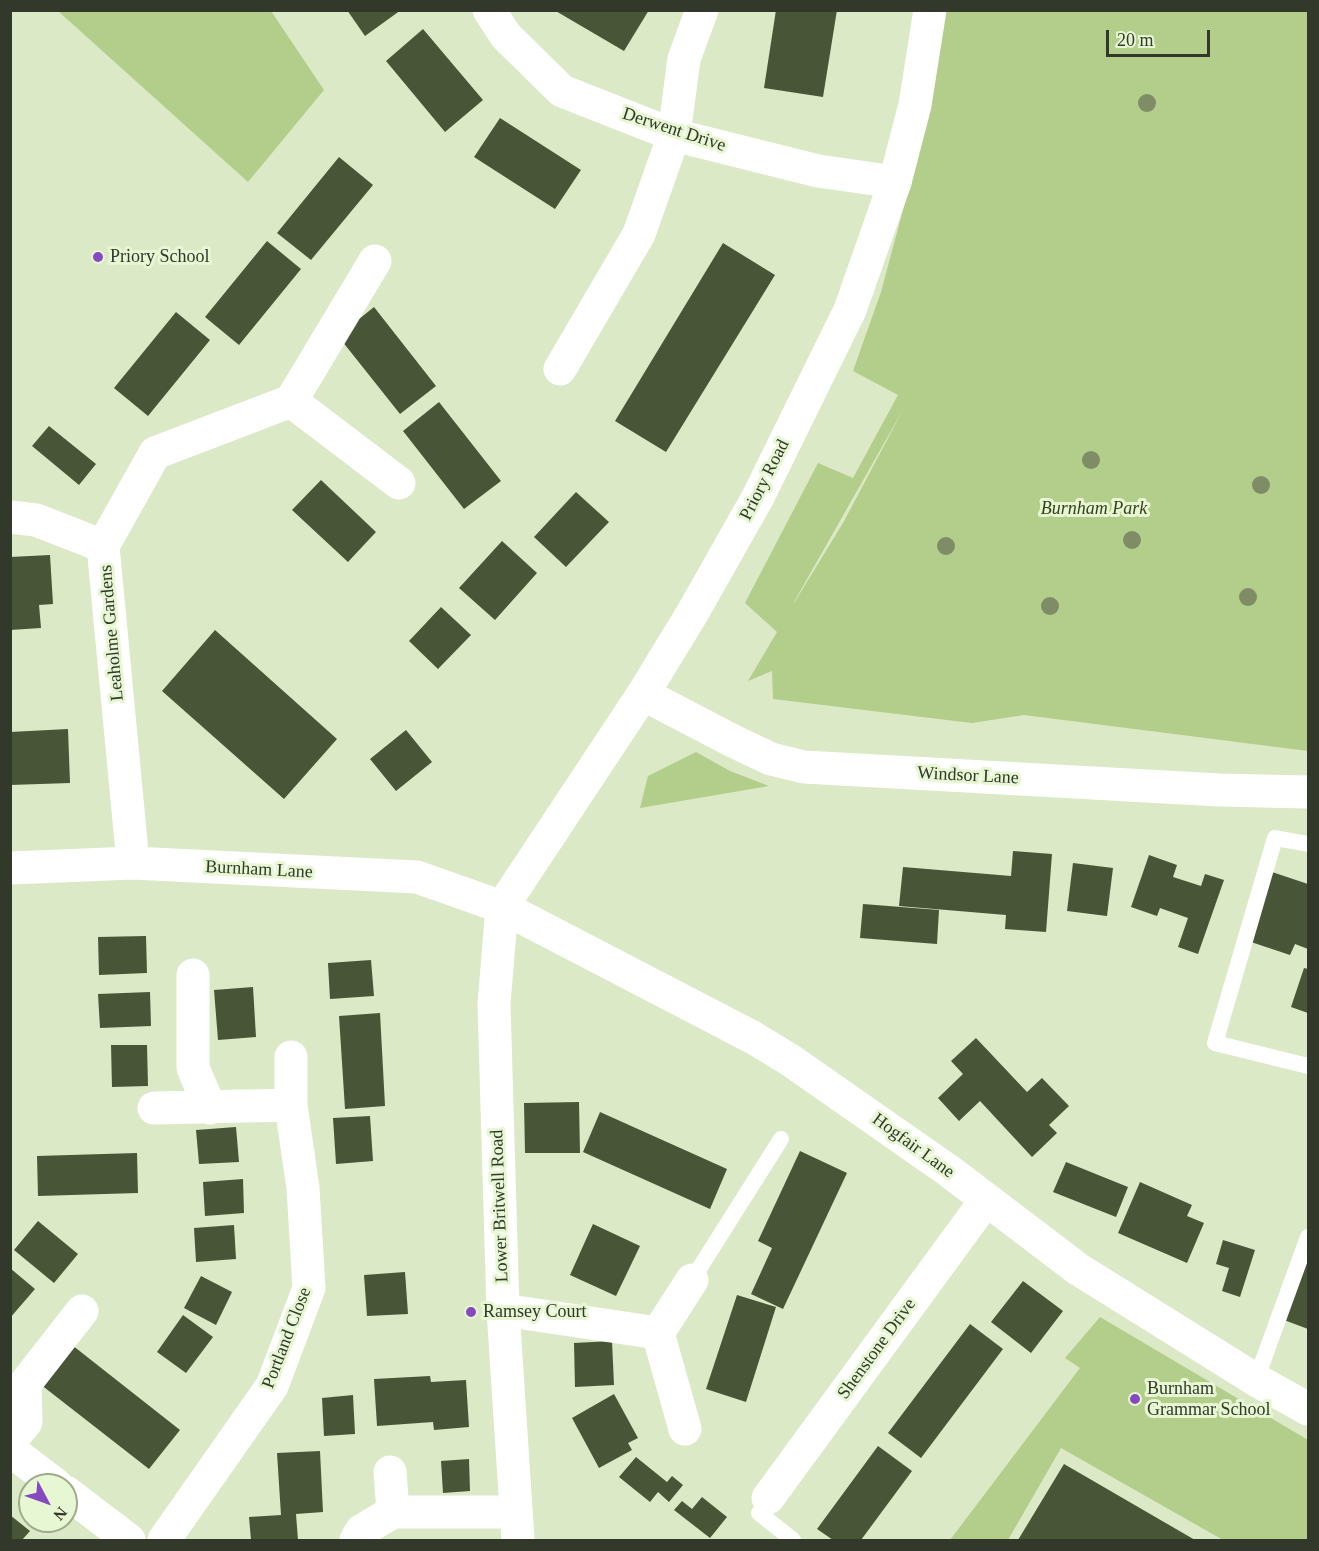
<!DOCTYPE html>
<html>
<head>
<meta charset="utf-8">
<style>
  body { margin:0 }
  #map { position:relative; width:1319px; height:1551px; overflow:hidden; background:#dbe9c6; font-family:Georgia,serif }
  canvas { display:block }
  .frame { position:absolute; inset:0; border:12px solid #32382a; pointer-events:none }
  .north { position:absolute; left:18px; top:1473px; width:60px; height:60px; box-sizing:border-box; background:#e8f7d3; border:2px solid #9fab8f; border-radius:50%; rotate:131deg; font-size:16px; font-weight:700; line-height:24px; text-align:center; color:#32382a }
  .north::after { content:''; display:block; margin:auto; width:21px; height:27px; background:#8749bf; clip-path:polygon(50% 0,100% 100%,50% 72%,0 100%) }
  .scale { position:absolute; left:1106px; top:30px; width:104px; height:27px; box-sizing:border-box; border:3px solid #32382a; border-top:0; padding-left:8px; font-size:18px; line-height:21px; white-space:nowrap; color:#32382a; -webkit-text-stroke:4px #e8f7d3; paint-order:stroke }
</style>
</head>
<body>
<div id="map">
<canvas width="1319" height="1551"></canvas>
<div class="frame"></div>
<div class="north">N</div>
<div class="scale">20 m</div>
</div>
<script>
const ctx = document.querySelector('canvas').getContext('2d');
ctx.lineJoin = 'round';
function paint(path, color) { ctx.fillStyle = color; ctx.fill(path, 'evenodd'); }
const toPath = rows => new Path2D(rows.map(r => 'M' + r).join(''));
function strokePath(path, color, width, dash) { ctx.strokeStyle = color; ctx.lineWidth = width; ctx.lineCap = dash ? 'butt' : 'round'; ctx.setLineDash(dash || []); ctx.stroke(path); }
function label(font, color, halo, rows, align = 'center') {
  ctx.font = font + ' Georgia,serif'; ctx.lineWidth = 6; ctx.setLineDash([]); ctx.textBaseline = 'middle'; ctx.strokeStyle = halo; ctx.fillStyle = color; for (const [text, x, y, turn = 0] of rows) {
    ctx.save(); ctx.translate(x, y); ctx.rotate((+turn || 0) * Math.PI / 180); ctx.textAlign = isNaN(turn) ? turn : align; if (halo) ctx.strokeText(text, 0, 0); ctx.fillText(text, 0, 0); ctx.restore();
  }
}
paint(toPath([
  [58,11,271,11,324,90,248,182],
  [942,11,1308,11,1308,751,1024,715,972,723,773,699,772,671,748,681,777,632,745,603,818,463,853,478,898,395,853,371,881,292,925,128],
  [904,408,843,523,794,603,794,602],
  [696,752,730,771,769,786,640,808,648,776],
  [1100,1317,1308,1440,1308,1540,1223,1540,1061,1448,1008,1540,950,1540,1080,1368,1065,1358]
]), '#b3cd8a');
paint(toPath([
  [347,10,401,10,365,36],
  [554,10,649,10,624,51],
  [776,10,837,10,823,97,764,88],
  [423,29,483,100,445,132,386,61],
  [500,118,581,170,555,209,474,157],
  [339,157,373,185,311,260,277,233],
  [267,241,301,269,239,345,205,317],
  [723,243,775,275,666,452,615,421],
  [374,307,436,386,400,414,338,336],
  [176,312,210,340,148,416,114,388],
  [439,402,501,481,464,509,403,431],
  [49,426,96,464,79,485,32,446],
  [321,480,376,532,348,562,292,510],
  [576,492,609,522,566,567,534,537],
  [502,541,537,573,495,620,459,588],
  [50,555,53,604,39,605,41,628,10,630,10,557],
  [441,607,471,635,438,669,409,641],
  [215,630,337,739,284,799,162,691],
  [68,729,70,783,10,785,10,732],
  [406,730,432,762,396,791,370,759],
  [1013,851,1052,854,1046,932,1005,929,1006,915,899,906,903,867,1011,876],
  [1149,855,1177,865,1173,877,1201,886,1205,874,1224,880,1198,954,1178,947,1188,918,1160,908,1157,916,1131,907],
  [1073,863,1113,868,1107,916,1067,911],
  [1269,871,1308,884,1308,949,1295,944,1290,955,1245,940],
  [863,904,939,910,937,944,860,938],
  [146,936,147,973,99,975,98,937],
  [371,960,374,996,330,999,328,963],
  [1304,968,1308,969,1308,1013,1291,1007],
  [253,987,256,1037,218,1040,214,990],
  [150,992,151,1026,100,1028,98,994],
  [380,1013,385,1106,345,1109,339,1016],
  [976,1038,1027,1092,1042,1078,1069,1106,1049,1125,1057,1133,1032,1157,980,1101,959,1121,938,1098,963,1074,951,1061],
  [111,1045,147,1045,148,1086,112,1087],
  [579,1102,580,1153,525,1153,524,1103],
  [600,1112,727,1169,710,1209,583,1152],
  [370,1116,373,1161,336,1164,333,1118],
  [236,1127,239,1162,199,1164,196,1130],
  [800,1151,847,1173,783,1309,751,1294,772,1248,758,1241],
  [137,1153,138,1193,38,1196,37,1156],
  [1066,1162,1128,1187,1116,1217,1053,1192],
  [243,1179,244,1213,205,1216,203,1182],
  [1140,1182,1192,1205,1187,1216,1204,1223,1187,1263,1118,1233],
  [38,1221,78,1254,54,1283,14,1250],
  [593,1224,640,1246,616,1296,570,1275],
  [234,1225,236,1259,196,1262,194,1228],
  [1223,1240,1255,1250,1240,1297,1222,1291,1229,1268,1216,1264],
  [1308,1251,1308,1329,1284,1320],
  [10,1268,35,1289,10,1318],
  [405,1272,408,1314,367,1316,364,1275],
  [201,1276,232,1292,216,1325,184,1308],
  [1023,1281,1063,1311,1031,1353,991,1322],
  [737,1295,776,1307,746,1402,706,1389],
  [183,1315,213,1337,186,1373,157,1352],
  [970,1324,1003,1349,921,1458,888,1433],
  [612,1341,614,1385,575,1387,574,1343],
  [72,1345,180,1430,149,1469,40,1384],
  [430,1376,431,1382,466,1380,469,1427,434,1430,433,1422,377,1426,374,1379],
  [614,1394,638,1438,628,1443,632,1450,599,1468,572,1418],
  [353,1395,355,1434,324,1436,322,1398],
  [878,1446,912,1471,861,1540,833,1540,817,1529],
  [320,1451,323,1512,296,1514,298,1540,251,1540,249,1517,281,1515,277,1453],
  [636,1457,667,1482,672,1476,683,1485,669,1502,658,1492,650,1502,619,1477],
  [469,1459,470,1491,443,1493,441,1461],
  [1064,1464,1195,1540,1018,1540],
  [702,1497,727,1517,710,1538,674,1510,682,1501,692,1509],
  [10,1515,30,1531,22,1540,10,1540]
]), '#495537');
strokePath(toPath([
  [1308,844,1275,838,1215,1043,1308,1066],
  [692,1280,781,1139],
  [1256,1380,1308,1237],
  [768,1498,759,1513,793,1540]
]), '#fff', 16);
strokePath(toPath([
  [489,10,506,36,562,91,674,135,818,171,895,182],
  [560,369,639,234,674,135,684,59,702,10],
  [291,401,375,261],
  [10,517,36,520,103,546],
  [643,694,733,741,771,759,804,767,1219,790,1308,792],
  [133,863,103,546,155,453,291,401,399,483],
  [193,975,193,1068,210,1108],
  [154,1108,291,1105],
  [503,1310,658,1333],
  [685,1429,658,1333,692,1280],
  [10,1441,26,1422,25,1384,82,1311],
  [10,1450,56,1485],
  [66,1492,129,1540],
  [768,1498,986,1200],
  [393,1512,516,1512],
  [164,1540,272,1386,309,1288,303,1188,291,1105,291,1057],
  [356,1540,361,1531,393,1512,390,1472]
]), '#fff', 33);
strokePath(toPath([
  [10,868,133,863,417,877,502,907,754,1038,790,1060,949,1171,1078,1269,1256,1380,1308,1409],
  [518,1540,503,1310,494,1004,502,907,643,694,693,612,758,497,850,310,895,182,915,105,930,10]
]), '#fff', 33);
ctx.fillStyle = '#7f8d67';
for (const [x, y] of [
  [1147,103],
  [1091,460],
  [1261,485],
  [1132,540],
  [946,546],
  [1248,597],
  [1050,606]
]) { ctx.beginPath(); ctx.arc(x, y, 9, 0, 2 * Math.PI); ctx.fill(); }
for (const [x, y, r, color] of [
  [98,257,6,"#8749bf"],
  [471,1312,6,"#8749bf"],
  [1135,1399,6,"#8749bf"]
]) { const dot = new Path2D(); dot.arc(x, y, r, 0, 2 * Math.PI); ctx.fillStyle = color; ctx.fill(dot); strokePath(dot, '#e8f7d3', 2); }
label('18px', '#32382a', '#e8f7d3', [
  ["Derwent Drive",674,130,18],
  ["Priory Road",765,480,-63],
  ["Leaholme Gardens",112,633,-95],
  ["Windsor Lane",968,776,3],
  ["Burnham Lane",259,870,3],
  ["Hogfair Lane",913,1146,36],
  ["Lower Britwell Road",500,1206,-92],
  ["Portland Close",287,1338,-69],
  ["Shenstone Drive",877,1349,-54]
]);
label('18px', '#32382a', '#e8f7d3', [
  ["Priory School",110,257],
  ["Ramsey Court",483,1312],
  ["Burnham",1147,1389],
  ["Grammar School",1147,1410]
], 'left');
label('italic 18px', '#34411a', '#e8f7d3', [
  ["Burnham Park",1094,509]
]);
</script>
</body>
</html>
